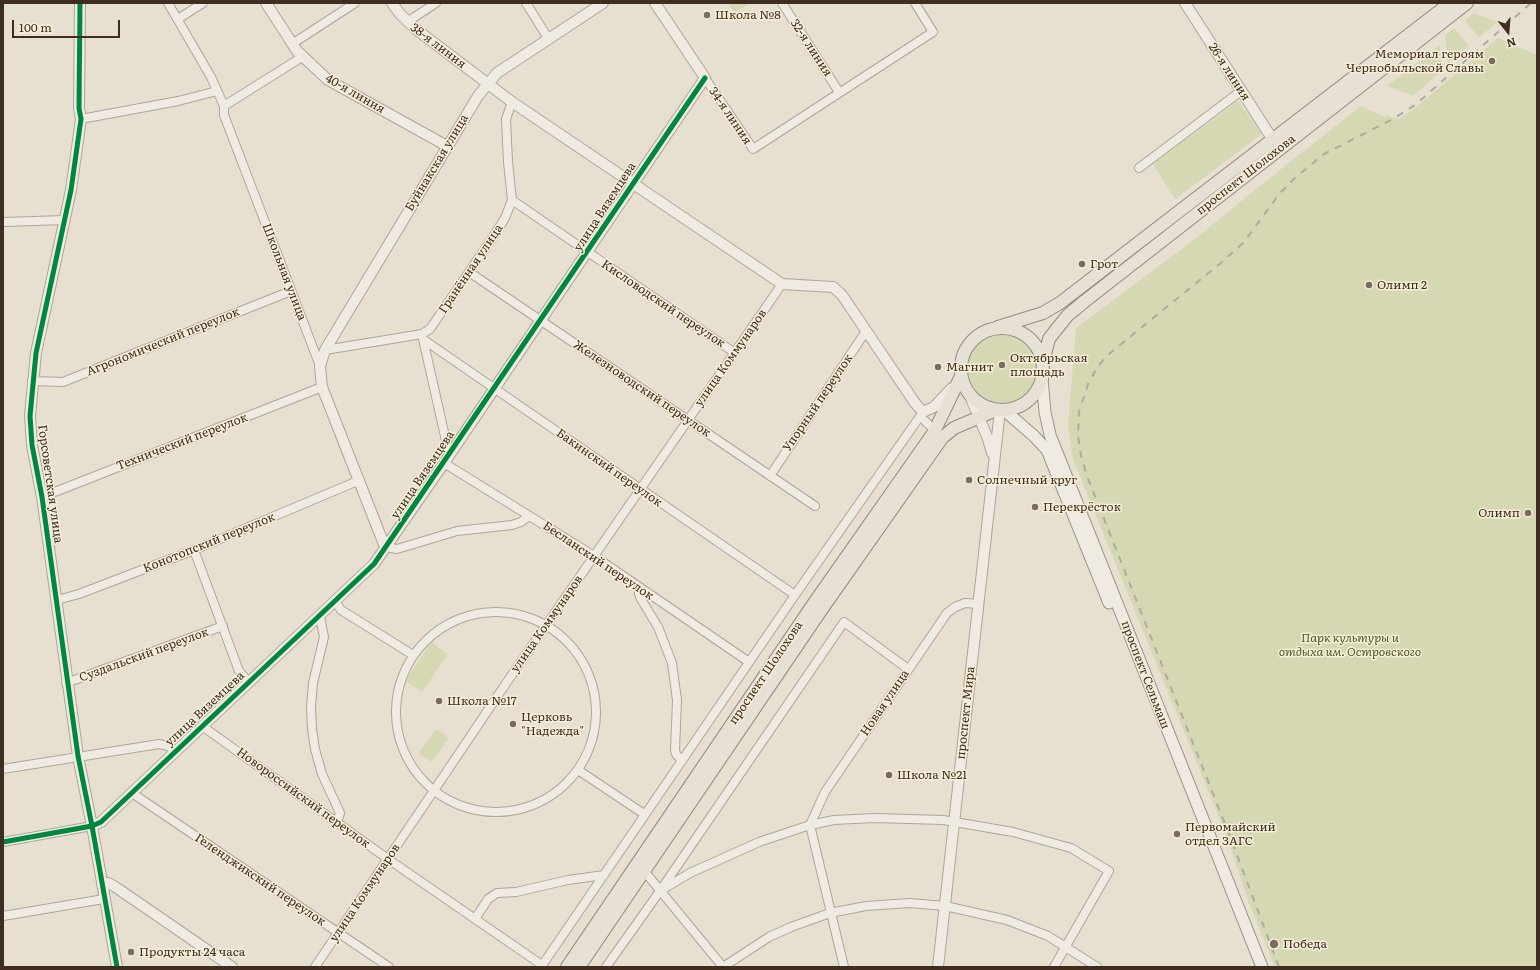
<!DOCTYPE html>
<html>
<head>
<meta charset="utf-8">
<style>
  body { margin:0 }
  #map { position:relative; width:1540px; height:970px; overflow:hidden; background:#e7e0d1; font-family:Literata,serif }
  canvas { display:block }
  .frame { position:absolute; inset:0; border:4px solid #3d2e20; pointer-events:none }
  .north { position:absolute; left:1488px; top:12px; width:40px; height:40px; -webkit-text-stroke:3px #f7eed8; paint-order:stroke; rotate:163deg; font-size:11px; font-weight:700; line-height:16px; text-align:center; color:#3d2e20 }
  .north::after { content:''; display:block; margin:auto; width:14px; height:18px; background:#3d2e20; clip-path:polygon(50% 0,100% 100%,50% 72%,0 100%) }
  .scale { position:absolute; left:12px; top:20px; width:108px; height:18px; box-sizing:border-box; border:2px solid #3d2e20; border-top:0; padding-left:5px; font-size:12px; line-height:14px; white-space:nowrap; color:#3d2e20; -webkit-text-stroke:3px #f7eed8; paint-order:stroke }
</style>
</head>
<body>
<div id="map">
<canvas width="1540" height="970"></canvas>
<div class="frame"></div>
<div class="north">N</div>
<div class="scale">100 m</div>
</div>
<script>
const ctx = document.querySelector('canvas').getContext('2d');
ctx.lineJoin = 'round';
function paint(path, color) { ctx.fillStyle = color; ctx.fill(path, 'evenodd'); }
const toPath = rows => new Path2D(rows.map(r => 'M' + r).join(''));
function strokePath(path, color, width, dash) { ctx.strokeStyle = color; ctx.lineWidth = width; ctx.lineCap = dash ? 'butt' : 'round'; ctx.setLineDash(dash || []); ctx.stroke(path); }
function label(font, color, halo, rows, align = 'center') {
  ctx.font = font + ' Literata,serif'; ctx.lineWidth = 3; ctx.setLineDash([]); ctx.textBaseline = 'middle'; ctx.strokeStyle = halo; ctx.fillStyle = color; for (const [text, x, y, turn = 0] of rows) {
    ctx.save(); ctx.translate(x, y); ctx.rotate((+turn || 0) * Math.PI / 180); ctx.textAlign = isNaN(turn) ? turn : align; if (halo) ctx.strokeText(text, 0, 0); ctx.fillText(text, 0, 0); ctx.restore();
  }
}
paint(toPath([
  [728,3,749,3,735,13],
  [1474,13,1498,22,1479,37,1465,21],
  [1454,28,1469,46,1448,64,1445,36],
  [1498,38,1537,55,1537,967,1275,967,1249,903,1227,837,1073,459,1068,425,1076,328,1186,246,1271,177,1361,106,1385,117,1386,115,1399,119,1414,109],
  [1440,45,1442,71,1413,96,1387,86],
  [1238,101,1262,134,1175,199,1153,164],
  '968 369a34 34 0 1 1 68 0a34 34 0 1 1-68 0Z',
  [431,642,448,654,422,692,405,681],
  [436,729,449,738,432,762,419,753]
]), '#d6d7b3');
const minor = toPath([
  [168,3,211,77,224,106,224,115,320,366],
  [526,3,548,38],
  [782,3,839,92],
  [178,19,203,3],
  [407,22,436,3],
  [292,44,355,3],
  [705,78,753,149,933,32,915,3],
  [224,106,302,57],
  [81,119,178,101,217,91],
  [1139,168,1241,91],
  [512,200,735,353],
  [3,222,65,220],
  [469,272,815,506],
  [423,339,449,454],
  [424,340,795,595],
  [325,350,422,334,430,329,493,237,505,218,512,200,508,162,506,119,512,102],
  [32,381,63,382,291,291],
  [921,417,934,430],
  [444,463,594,556,749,662],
  [770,476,866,331],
  [42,497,322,387],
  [385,547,397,549,457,531,512,525,521,522,529,516],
  [194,550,239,671,248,681],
  [639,588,639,594,641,599,658,627,672,663,677,700,675,750,676,754,682,761],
  [57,600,79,594,194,550,360,480],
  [335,601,341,610,413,655],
  '396 712a100 100 0 1 1 200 0a100 100 0 1 1-200 0Z',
  [320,617,324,637,313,683,311,707,312,729,315,749,322,774,340,813,337,823],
  [66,683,223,626],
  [202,726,388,859,542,965],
  [3,769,159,744,168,746,175,751],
  [578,770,644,814],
  [132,793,389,967],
  [3,842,92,826],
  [645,872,723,967],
  [660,891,690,873,759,842,810,825,834,820,875,818,943,820,1013,832,1071,848,1109,871,1054,967],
  [3,916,104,899],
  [475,919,488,899,497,893,516,892,568,880,604,875],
  [315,967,507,682,782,284],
  [541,967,795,595,923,412],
  [606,967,660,891,844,622,908,669],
  [723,967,769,937,791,927,830,913,866,906,910,903,945,906,1007,920,1048,936,1097,967],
  [844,967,810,825,825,792,947,613,955,607,965,603,978,604]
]);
const tertiary = toPath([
  [80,3,79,108,81,119,71,190,36,353,30,416,32,445,42,497,78,756,92,826,117,967],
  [266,3,297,51,328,80,447,146],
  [392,3,400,14,417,30,512,102,782,284,833,287,842,295,915,403,923,412,934,407,952,388],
  [1185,3,1273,140],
  [970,396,988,439,992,453],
  [385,547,322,387,320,366,325,350,478,96,497,73,603,3],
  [92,826,101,822,374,564,444,463,705,78,655,3],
  [102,884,108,883,114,886,232,967],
  [938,967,1000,410]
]);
const secondary = toPath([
  [1042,379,1045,412,1050,435,1262,967],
  [1004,410,1034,436,1047,450,1109,603]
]);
const primary = toPath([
  [998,327,1043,313,1060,303,1450,3],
  '961 369a41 41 0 1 1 82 0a41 41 0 1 1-82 0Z',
  [1043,362,1049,339,1055,331,1068,315,1085,301,1467,3],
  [567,967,814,603,934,432,961,376],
  [579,967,822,609,942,438,954,428,996,410]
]);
strokePath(minor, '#ada599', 10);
strokePath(tertiary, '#ada599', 12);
strokePath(secondary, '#9c958a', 13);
strokePath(primary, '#928b80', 14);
strokePath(minor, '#efebe3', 8);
strokePath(tertiary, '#efebe3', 10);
strokePath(secondary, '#efebe3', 11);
strokePath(primary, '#e6e1d4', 12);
strokePath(toPath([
  [1279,967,1231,839,1087,476,1081,456,1078,436,1079,412,1088,384,1098,366,1109,354,1222,262,1244,242,1280,193,1296,177,1324,154,1393,119,1415,105,1531,3]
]), '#afaaa2', 2, [7, 7]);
strokePath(toPath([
  [80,3,79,108,81,119,71,190,36,353,30,416,32,445,42,497,78,756,92,826,117,967],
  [3,842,92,826,101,822,374,564,705,78]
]), '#00873e', 5);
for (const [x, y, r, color] of [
  [707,15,4,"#786c5e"],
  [1492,61,4,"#786c5e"],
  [1082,264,4,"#786c5e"],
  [1369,285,4,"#786c5e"],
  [1002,365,4,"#786c5e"],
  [938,367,4,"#786c5e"],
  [969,480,4,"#786c5e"],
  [1035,507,4,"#786c5e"],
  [1528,513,4,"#786c5e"],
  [439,701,4,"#786c5e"],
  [513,724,4,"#786c5e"],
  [889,775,4,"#786c5e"],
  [1177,834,4,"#786c5e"],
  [1274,944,5,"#786c5e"],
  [131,952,4,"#786c5e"]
]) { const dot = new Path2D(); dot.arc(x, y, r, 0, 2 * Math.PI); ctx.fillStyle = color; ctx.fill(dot); strokePath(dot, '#f7eed8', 1.5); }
label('12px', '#3d2e20', '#f7eed8', [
  ["Школа №8",715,15],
  ["Мемориал героям",1484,54,"right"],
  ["Чернобыльской Славы",1484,68,"right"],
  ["Грот",1090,264],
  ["Олимп 2",1377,285],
  ["Октябрьская",1010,358],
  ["площадь",1010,372],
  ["Магнит",946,367],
  ["Солнечный круг",977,480],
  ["Перекрёсток",1043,507],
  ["Олимп",1520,513,"right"],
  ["Школа №17",447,701],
  ["Церковь",521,717],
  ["\"Надежда\"",521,731],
  ["Школа №21",897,775],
  ["Первомайский",1185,827],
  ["отдел ЗАГС",1185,841],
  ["Победа",1283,944],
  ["Продукты 24 часа",139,952]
], 'left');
label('12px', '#3d2e20', '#f7eed8', [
  ["38-я линия",438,46,37],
  ["32-я линия",811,48,57],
  ["26-я линия",1229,72,57],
  ["40-я линия",355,94,30],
  ["34-я линия",730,116,56],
  ["Буйнакская улица",437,163,-59],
  ["проспект Шолохова",1246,175,-38],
  ["улица Вяземцева",605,207,-57],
  ["Гранённая улица",471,269,-56],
  ["Школьная улица",284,272,69],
  ["Кисловодский переулок",663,304,34],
  ["Агрономический переулок",163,342,-22],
  ["улица Коммунаров",731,358,-55],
  ["Железноводский переулок",642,389,34],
  ["Упорный переулок",818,403,-56],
  ["Технический переулок",182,442,-21],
  ["Бакинский переулок",609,468,35],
  ["улица Вяземцева",423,475,-56],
  ["Горсоветская улица",50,484,82],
  ["Конотопский переулок",209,543,-22],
  ["Бесланский переулок",598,561,34],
  ["улица Коммунаров",547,624,-55],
  ["Суздальский переулок",144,655,-20],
  ["проспект Шолохова",766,673,-56],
  ["проспект Сельмаш",1145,675,69],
  ["Новая улица",885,703,-56],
  ["улица Вяземцева",205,709,-43],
  ["проспект Мира",966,713,-84],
  ["Новороссийский переулок",303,798,36],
  ["Геленджикский переулок",260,880,34],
  ["улица Коммунаров",365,893,-56]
]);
label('italic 12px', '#4d5a26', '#f7eed8', [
  ["Парк культуры и",1350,638],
  ["отдыха им. Островского",1350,652]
]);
</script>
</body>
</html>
